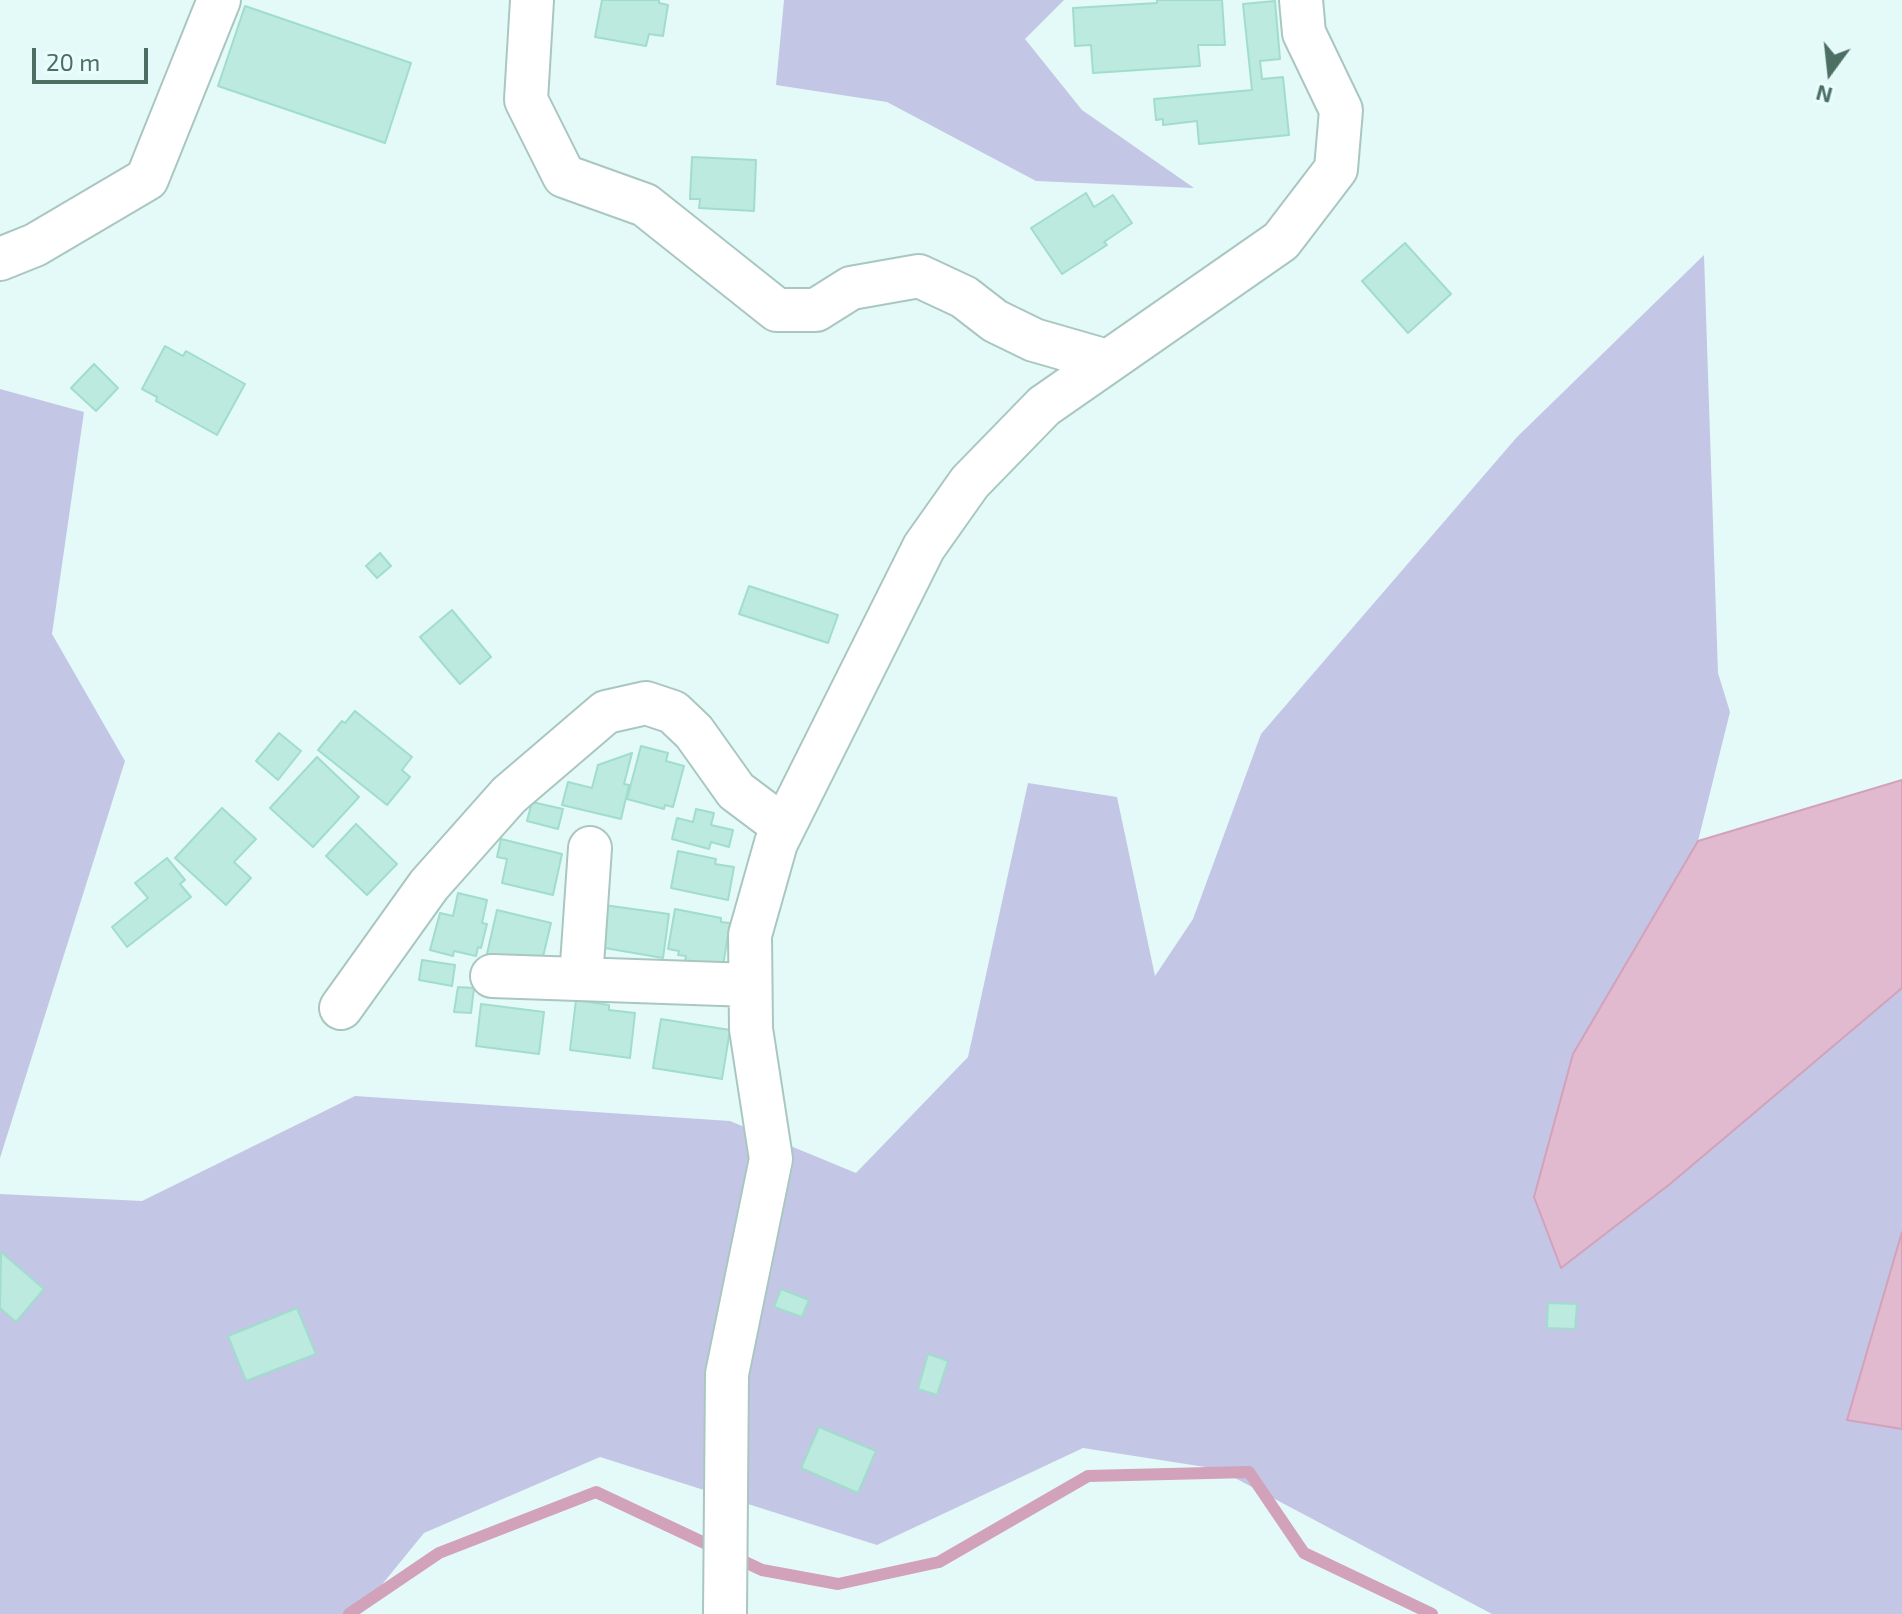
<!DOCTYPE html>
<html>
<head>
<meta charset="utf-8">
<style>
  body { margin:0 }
  #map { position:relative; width:1902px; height:1614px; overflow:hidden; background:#e4faf8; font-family:"Exo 2",sans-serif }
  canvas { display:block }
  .north { position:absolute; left:1790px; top:32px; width:80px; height:80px; -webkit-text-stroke:6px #e9fdfc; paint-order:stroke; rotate:195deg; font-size:22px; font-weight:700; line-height:32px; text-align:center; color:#4c6f64 }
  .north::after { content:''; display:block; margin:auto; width:28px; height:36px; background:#4c6f64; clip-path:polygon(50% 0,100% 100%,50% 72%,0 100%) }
  .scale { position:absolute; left:32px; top:48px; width:116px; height:36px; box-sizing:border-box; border:4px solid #4c6f64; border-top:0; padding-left:10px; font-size:24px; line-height:28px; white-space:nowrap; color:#4c6f64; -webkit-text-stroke:6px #e9fdfc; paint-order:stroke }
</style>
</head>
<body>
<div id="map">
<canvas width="1902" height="1614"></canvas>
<div class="north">N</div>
<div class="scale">20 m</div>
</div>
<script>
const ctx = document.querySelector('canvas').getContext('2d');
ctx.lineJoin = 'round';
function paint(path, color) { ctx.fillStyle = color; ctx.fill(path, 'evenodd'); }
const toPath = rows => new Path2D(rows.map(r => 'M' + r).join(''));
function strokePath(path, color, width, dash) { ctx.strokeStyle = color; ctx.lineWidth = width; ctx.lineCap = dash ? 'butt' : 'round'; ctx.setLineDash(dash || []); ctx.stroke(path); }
paint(toPath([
  [784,0,1064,0,1025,39,1082,110,1194,188,1036,181,887,102,776,85],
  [1704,255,1718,673,1730,712,1698,841,1573,1054,1534,1197,1562,1267,1670,1184,1902,988,1902,1232,1847,1419,1902,1429,1902,1614,1492,1614,1218,1469,1083,1448,877,1545,600,1457,424,1533,358,1614,0,1614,0,1194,142,1201,355,1096,730,1121,856,1173,968,1057,1028,783,1117,797,1155,976,1193,919,1261,734,1517,437],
  [0,389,84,412,52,634,125,761,0,1158]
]), '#c4c6e6');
const water = toPath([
  [1902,780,1902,988,1670,1184,1561,1268,1534,1197,1573,1054,1698,841,1902,780],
  [1902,1232,1902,1429,1847,1420,1902,1232]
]);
paint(water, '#e1bacf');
strokePath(water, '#d2a2ba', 2);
strokePath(toPath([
  [349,1614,439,1553,596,1492,762,1570,838,1584,939,1562,1088,1476,1249,1472,1304,1553,1432,1614]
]), '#d2a2ba', 12);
const building = toPath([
  [602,0,659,0,659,3,668,5,663,36,649,34,646,46,595,37,602,0],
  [1157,0,1222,0,1225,45,1198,45,1200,66,1093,73,1091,45,1075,46,1073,8,1157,3,1157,0],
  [1275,1,1280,59,1260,61,1262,79,1283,77,1289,135,1199,144,1197,121,1163,125,1163,119,1156,120,1154,99,1252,90,1243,4,1275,1],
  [245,6,411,63,385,143,218,86,245,6],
  [692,157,756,160,754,211,699,208,700,199,690,199,692,157],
  [1086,193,1094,207,1113,195,1132,223,1104,242,1107,245,1062,274,1031,228,1086,193],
  [1405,243,1451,294,1408,333,1362,281,1405,243],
  [165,346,183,356,186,351,245,384,217,435,156,401,157,397,142,389,165,346],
  [94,364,118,388,96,411,71,388,94,364],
  [380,553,391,566,377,578,366,566,380,553],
  [749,586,838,615,828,643,739,614,749,586],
  [452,610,491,657,460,684,420,637,452,610],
  [355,711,412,757,402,770,410,777,387,805,318,750,342,721,345,723,355,711],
  [279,733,301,751,278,780,256,761,279,733],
  [641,746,668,753,666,761,684,766,673,807,665,805,664,809,627,799,641,746],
  [632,753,624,784,629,785,621,819,562,805,568,782,592,788,598,765,632,753],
  [317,757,359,797,313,847,270,808,317,757],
  [532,802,563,809,558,829,527,821,532,802],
  [222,808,256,839,234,862,251,878,226,905,175,858,222,808],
  [696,809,714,813,711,825,733,830,729,847,711,842,709,849,672,839,677,818,693,822,696,809],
  [356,824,397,864,367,895,326,856,356,824],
  [501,839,562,854,553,895,502,883,507,859,497,857,501,839],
  [678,851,716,859,715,864,734,867,728,900,671,888,678,851],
  [167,858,185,880,180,884,191,897,127,947,112,927,148,898,135,883,167,858],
  [458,893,487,900,482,923,487,924,481,948,478,947,476,956,454,951,453,956,430,950,440,913,453,916,458,893],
  [604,905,669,914,663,958,599,947,604,905],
  [675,909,721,918,721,922,730,923,722,972,684,966,686,956,678,955,679,951,668,949,675,909],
  [497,910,551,923,542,961,486,958,497,910],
  [422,960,455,965,452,986,419,980,422,960],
  [458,987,474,988,471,1013,454,1012,458,987],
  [576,1000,609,1005,609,1010,635,1013,630,1058,570,1050,576,1000],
  [481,1004,544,1012,539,1054,476,1046,481,1004],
  [661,1019,730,1030,722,1079,653,1068,661,1019],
  [1,1252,44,1289,16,1322,0,1308,1,1252],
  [781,1289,809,1300,802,1317,774,1307,781,1289],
  [1548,1303,1577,1304,1575,1329,1547,1328,1548,1303],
  [297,1308,316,1354,246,1381,228,1336,297,1308],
  [928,1354,948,1361,937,1395,918,1389,928,1354],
  [819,1427,876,1451,858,1493,801,1468,819,1427]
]);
paint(building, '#bceade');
strokePath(building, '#a0ddcc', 2);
const minor = toPath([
  [532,0,526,100,564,176,645,205,777,310,816,310,851,288,919,276,964,297,995,321,1034,340,1107,361],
  [0,259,35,245,147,179,219,0],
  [492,976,750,985],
  [581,979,590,848],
  [341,1008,429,885,509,795,606,712,646,703,673,712,694,732,736,791,784,827],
  [725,1614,727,1374,771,1159,751,1029,750,935,776,843,924,547,970,482,1044,406,1281,241,1336,169,1341,110,1304,33,1301,0]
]);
strokePath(minor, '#a9c7c0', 46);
strokePath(minor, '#fff', 42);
</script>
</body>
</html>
